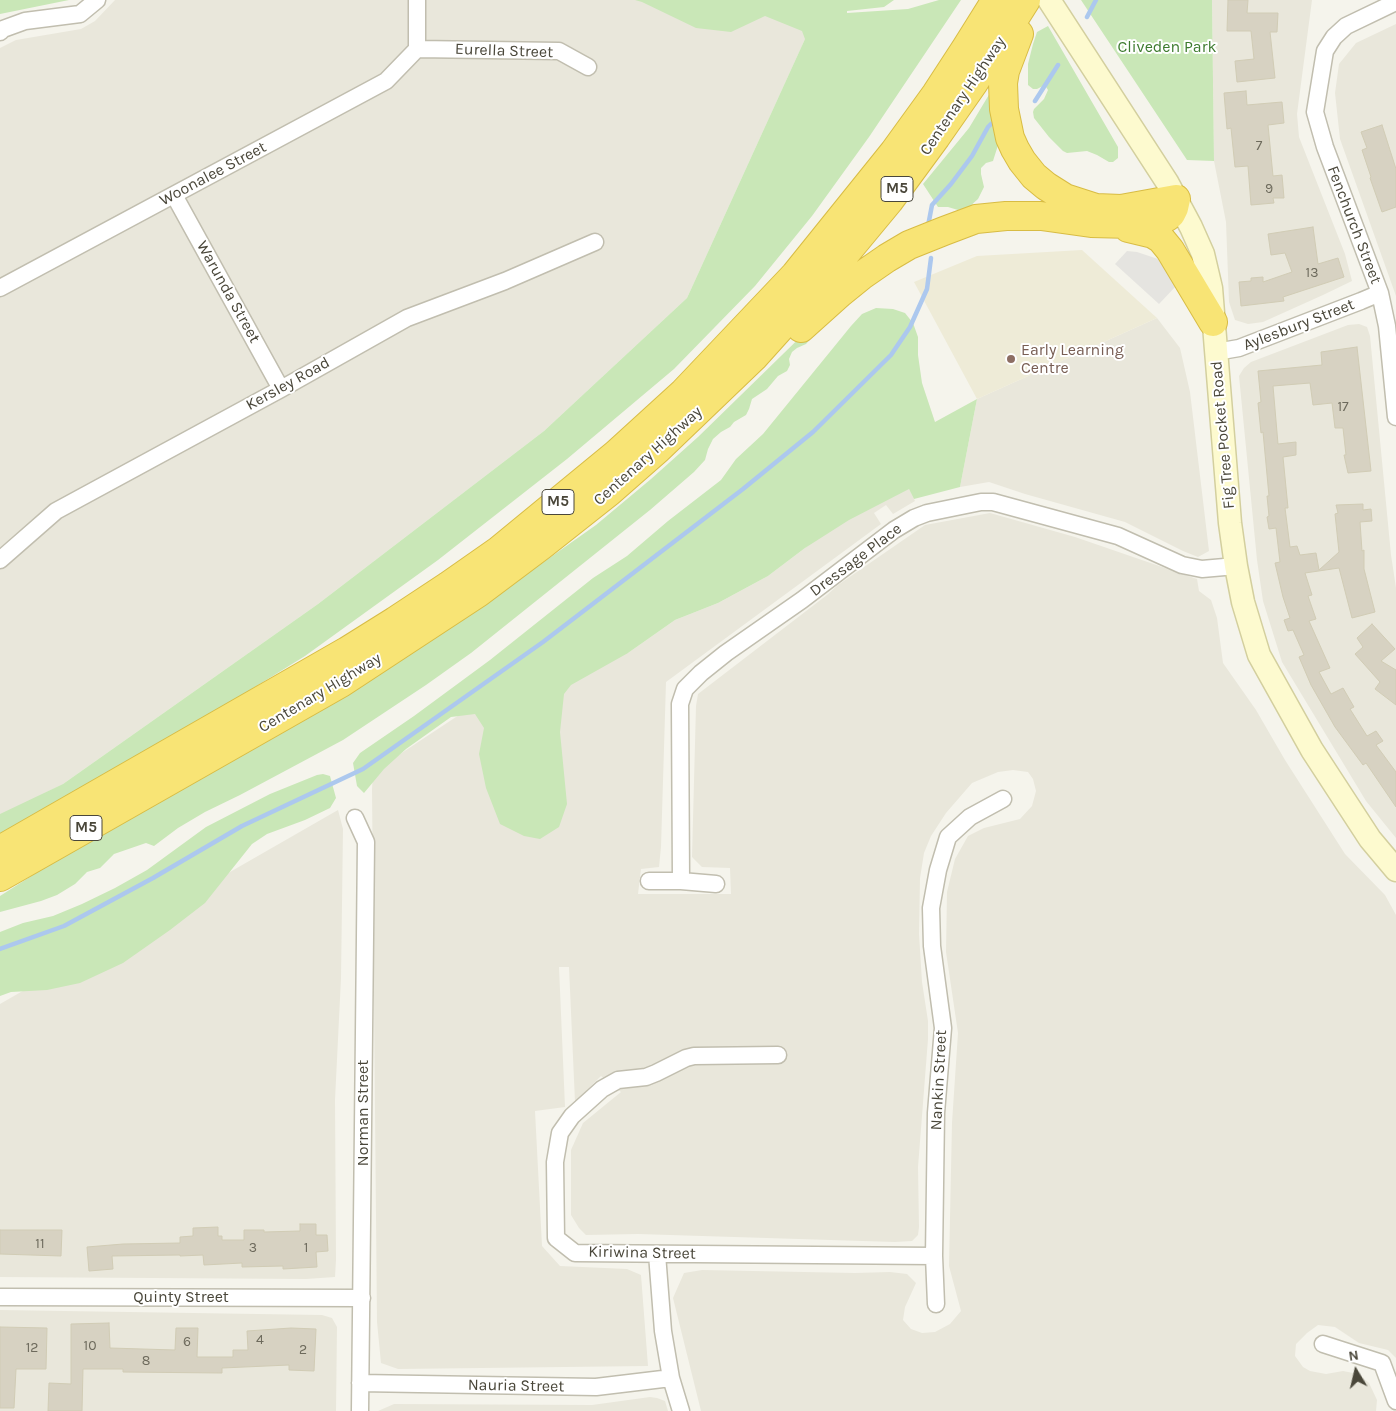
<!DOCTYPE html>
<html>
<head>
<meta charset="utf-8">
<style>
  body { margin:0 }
  #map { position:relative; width:1396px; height:1411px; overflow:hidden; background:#f5f4ec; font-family:Karla,sans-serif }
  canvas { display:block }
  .north { position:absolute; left:1331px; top:1346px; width:50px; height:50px; -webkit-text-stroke:4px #fff; paint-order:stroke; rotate:351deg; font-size:14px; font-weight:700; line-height:20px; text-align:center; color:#4a473a }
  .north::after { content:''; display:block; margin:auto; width:18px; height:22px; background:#4a473a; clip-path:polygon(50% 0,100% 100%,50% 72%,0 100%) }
</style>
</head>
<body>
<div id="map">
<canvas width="1396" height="1411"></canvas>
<div class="north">N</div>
</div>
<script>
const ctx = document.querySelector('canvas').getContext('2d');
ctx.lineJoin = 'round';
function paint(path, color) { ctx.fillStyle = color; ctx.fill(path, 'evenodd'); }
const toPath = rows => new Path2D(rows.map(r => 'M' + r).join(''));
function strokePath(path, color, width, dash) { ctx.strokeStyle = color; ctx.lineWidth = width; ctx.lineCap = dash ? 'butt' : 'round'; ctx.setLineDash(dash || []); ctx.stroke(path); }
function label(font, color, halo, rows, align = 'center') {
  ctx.font = font + ' Karla,sans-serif'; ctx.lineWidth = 4; ctx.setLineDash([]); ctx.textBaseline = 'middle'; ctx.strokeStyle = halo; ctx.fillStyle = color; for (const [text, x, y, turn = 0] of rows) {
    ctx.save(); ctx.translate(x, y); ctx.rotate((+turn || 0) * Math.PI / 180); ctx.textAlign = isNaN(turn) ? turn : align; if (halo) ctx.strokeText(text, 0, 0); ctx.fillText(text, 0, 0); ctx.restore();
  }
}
paint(toPath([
  [115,0,748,0,816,15,687,298,544,431,318,604,63,784,0,816,0,48,16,40,81,29,95,21],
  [1212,0,1312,0,1297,114,1299,137,1345,254,1352,281,1323,295,1263,322,1248,324,1235,320,1229,302,1226,222,1214,161],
  [1396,24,1396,296,1340,139,1335,93,1339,64,1356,43],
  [1157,318,1180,348,1190,392,1209,551,1198,557,1183,551,1125,522,1025,494,989,482,960,487,977,399],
  [1359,324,1367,327,1370,336,1391,555,1396,588,1396,838,1366,801,1282,662,1263,601,1257,560,1239,376,1244,368,1251,362,1348,325],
  [898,466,915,501,893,514,886,505,874,513,881,524,666,682,661,847,659,867,641,869,638,894,731,894,730,868,702,867,692,857,696,706,698,694,827,595,838,585,925,525,990,513,1075,537,1197,579,1199,591,1211,600,1217,618,1223,663,1256,710,1285,760,1345,854,1385,895,1396,915,1396,1358,1388,1350,1359,1343,1335,1327,1318,1325,1307,1333,1296,1344,1295,1356,1303,1367,1310,1371,1326,1374,1343,1371,1358,1374,1369,1383,1377,1400,1376,1411,701,1411,673,1298,684,1273,702,1270,855,1273,890,1272,907,1274,916,1283,905,1307,903,1320,911,1329,922,1333,935,1332,950,1324,961,1311,949,1266,952,1123,958,1033,946,952,947,892,955,859,968,836,984,828,1020,819,1032,806,1036,791,1033,779,1028,772,1013,770,998,772,972,783,946,813,931,836,924,853,920,878,919,934,922,982,928,1021,928,1039,918,1167,919,1227,918,1235,912,1241,895,1242,638,1234,586,1235,579,1228,571,1215,571,1150,583,1123,621,1092,601,1076,575,1102,569,967,559,967,565,1107,535,1111,542,1246,560,1266,627,1269,641,1275,648,1366,398,1369,381,1363,377,1322,372,789,373,772,545,658,628,653,675,620,718,603,768,576,805,548],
  [338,810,343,829,341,978,335,1100,336,1260,335,1277,306,1279,0,1277,0,1004],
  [0,1310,322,1315,332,1318,337,1327,336,1411,0,1411],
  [650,1397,657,1398,665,1401,668,1411,378,1411,394,1404,592,1405]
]), '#e9e7db');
paint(toPath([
  [1082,250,1157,318,977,399,914,282,977,256]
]), '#eeebd7');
paint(toPath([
  [0,0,69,0,0,14],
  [635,0,894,0,884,7,847,11,847,13,908,9,939,0,961,0,869,137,812,216,755,286,674,369,567,459,438,560,305,656,53,812,0,842,0,814,63,784,318,604,544,431,687,298,805,39,802,31,765,16,731,32,696,28,642,2],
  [1081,0,1212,0,1214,161,1187,160],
  [1048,26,1118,147,1118,158,1113,162,1109,162,1097,155,1087,151,1067,153,1063,151,1049,137,1034,118,1033,112,1034,109,1044,99,1048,90,1046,87,1043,86,1037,89,1033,89,1028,85,1028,64,1033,44,1037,32],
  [990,93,999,142,993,161,986,163,981,168,981,174,984,187,978,199,968,208,958,210,948,207,938,207,923,184,969,128],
  [876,308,893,309,905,313,913,323,918,337,918,355,922,383,935,422,977,399,960,487,914,499,909,489,849,520,805,548,768,576,718,603,675,620,628,653,571,685,564,694,560,732,567,804,559,827,540,839,524,836,500,824,486,788,479,754,484,728,475,714,451,717,406,749,384,769,364,793,357,786,353,763,360,753,414,716,490,660,593,578,627,556,668,521,721,480,736,459,763,434,851,326,862,314],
  [824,314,819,329,806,344,797,348,792,352,789,359,790,365,787,371,778,376,767,389,752,399,749,409,746,415,734,422,730,427,721,432,713,439,708,449,705,460,694,472,650,510,471,653,426,685,343,740,240,795,205,812,178,828,154,846,146,843,143,844,114,854,100,868,87,872,75,884,57,895,41,901,0,912,0,896,47,866,514,583,596,525,651,479,698,437],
  [323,774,330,776,336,798,330,808,305,820,267,834,252,844,205,903,170,930,123,963,80,983,47,990,11,992,0,996,0,932,23,923,53,916,82,904,115,888,147,870,206,827,270,794,317,775]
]), '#c9e7b7');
paint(toPath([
  [1127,251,1137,252,1158,259,1177,285,1159,304,1115,264]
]), '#e5e4e0');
strokePath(toPath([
  [1087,17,1096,0],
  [1035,101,1058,65],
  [928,226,932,205,951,184,972,156,988,127,991,124],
  [0,949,64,926,153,878,242,826,363,769,543,642,743,489,813,432,891,355,910,327,927,289,931,258]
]), '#acc8ee', 4.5);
const building = toPath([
  [1228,0,1248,0,1247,13,1278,13,1277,32,1270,32,1275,78,1237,82,1235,61,1254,59,1251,31,1227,31,1228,0],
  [1246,91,1247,105,1282,102,1284,123,1268,125,1273,176,1282,175,1284,198,1273,198,1274,203,1251,205,1248,166,1235,167,1231,128,1227,129,1224,93,1246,91],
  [1382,125,1396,169,1396,207,1382,212,1370,178,1371,177,1362,150,1367,148,1361,132,1382,125],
  [1313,227,1318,264,1338,258,1344,277,1283,297,1284,301,1241,306,1239,282,1251,281,1251,278,1263,277,1263,282,1292,272,1285,253,1271,255,1268,234,1313,227],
  [1357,347,1371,471,1348,473,1344,455,1346,455,1343,428,1335,428,1332,403,1313,405,1310,383,1273,386,1278,444,1296,442,1296,455,1283,457,1288,508,1285,508,1290,547,1297,546,1300,555,1316,553,1319,570,1339,552,1335,514,1338,513,1336,505,1363,504,1363,510,1371,509,1372,521,1360,522,1362,551,1364,550,1364,569,1375,612,1352,618,1339,568,1305,573,1312,595,1308,596,1316,619,1309,621,1330,668,1319,672,1331,694,1343,688,1354,707,1350,709,1367,736,1376,731,1383,741,1376,745,1396,772,1396,807,1366,763,1363,765,1335,727,1311,685,1299,657,1304,655,1293,630,1288,631,1284,620,1290,618,1283,597,1275,563,1280,562,1276,528,1269,529,1267,517,1269,516,1267,496,1269,496,1263,432,1261,433,1258,403,1261,402,1258,371,1322,365,1321,352,1357,347],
  [1372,624,1395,649,1381,661,1396,670,1396,705,1375,689,1380,682,1355,654,1363,647,1357,638,1372,624],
  [300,1224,316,1224,316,1235,327,1235,328,1251,316,1252,317,1267,283,1269,283,1266,242,1267,242,1263,204,1265,203,1255,180,1256,180,1255,112,1256,113,1269,89,1271,87,1247,123,1244,180,1243,180,1237,193,1236,193,1228,218,1227,218,1236,222,1236,222,1240,244,1240,244,1230,264,1230,264,1232,300,1231,300,1224],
  [0,1230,62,1230,61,1256,0,1254,0,1230],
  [109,1323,110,1348,175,1350,176,1328,198,1328,197,1357,233,1357,233,1350,248,1350,247,1331,291,1328,316,1329,314,1371,289,1370,289,1365,222,1368,222,1373,123,1372,123,1369,83,1369,82,1411,48,1411,49,1383,71,1384,71,1324,109,1323],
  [0,1327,47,1328,46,1369,16,1369,14,1408,0,1408,0,1327]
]);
paint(building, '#d7d2c2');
strokePath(building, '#d1ccb5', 1);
const minor = toPath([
  [1396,2,1346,26,1334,37,1325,51,1315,112,1325,147,1380,293,1387,326,1396,417],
  [0,32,3,29,25,21,80,14,97,0],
  [417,49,559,51,588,67],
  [417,49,417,0],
  [174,195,281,389],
  [0,288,386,81,417,49],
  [1216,352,1239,348,1361,301,1380,293],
  [0,560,56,511,281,389,407,318,505,281,595,242],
  [355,818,366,842,360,1411],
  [649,881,681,881],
  [716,884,681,881,680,704,685,689,701,673,726,653,802,600,894,530,914,518,927,513,981,502,993,502,1118,536,1182,565,1202,569,1236,566],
  [778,1055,694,1056,686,1058,656,1073,646,1077,618,1080,602,1089,572,1116,560,1133,555,1162,556,1238,575,1253,934,1256],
  [657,1254,663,1331,671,1378,681,1411],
  [0,1297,362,1298],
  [936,1304,934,1256,936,1113,943,1028,932,946,931,908,938,870,948,837,970,817,1003,799],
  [1323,1344,1382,1363,1396,1401],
  [360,1383,596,1387,671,1378]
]);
const secondary = toPath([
  [1049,0,1167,182,1191,227,1203,254,1211,288,1230,523,1236,566,1243,602,1259,655,1312,750,1370,839,1396,870]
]);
const motorway = toPath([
  [1128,228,1153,234,1161,239,1170,250,1213,322],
  [801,328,840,293,861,276,887,258,909,245,944,231,976,219,1006,216,1041,216,1091,223,1132,224,1155,222,1167,217,1171,214,1174,208,1176,199,1121,209,1096,208,1065,198,1046,186,1034,176,1022,161,1015,149,1010,138,1004,109,1003,83,1005,71,1019,34],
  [0,850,347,651,395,621,448,586,498,551,616,454,684,392,795,275,894,152,936,94,966,48,996,0],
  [0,877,341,683,478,593,542,545,609,492,658,449,754,357,826,277,889,201,936,137,973,84,1026,0]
]);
strokePath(minor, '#c1beaf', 19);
strokePath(secondary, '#d3cf9e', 25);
strokePath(motorway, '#d8bc44', 30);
strokePath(minor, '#fff', 16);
strokePath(secondary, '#fdfacf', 22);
strokePath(motorway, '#f8e475', 28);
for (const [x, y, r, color] of [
  [1011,359,5,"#8d6e63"]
]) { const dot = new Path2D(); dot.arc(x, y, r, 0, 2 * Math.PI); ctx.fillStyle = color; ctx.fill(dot); strokePath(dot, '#fff', 2); }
label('14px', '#6d6a5c', null, [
  ["7",1259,146],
  ["9",1269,189],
  ["13",1312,273],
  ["17",1343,407],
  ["11",40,1244],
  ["3",253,1248],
  ["1",306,1248],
  ["4",260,1340],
  ["6",187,1342],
  ["10",90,1346],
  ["12",32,1348],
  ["2",303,1350],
  ["8",146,1361]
]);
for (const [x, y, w] of [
  [897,189,32],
  [558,502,32],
  [86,828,32]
]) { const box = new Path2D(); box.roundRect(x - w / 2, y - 12.5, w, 25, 4); ctx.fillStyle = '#fff'; ctx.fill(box); strokePath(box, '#4a473a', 1); }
label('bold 15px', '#4a473a', null, [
  ["M5",897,189],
  ["M5",558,502],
  ["M5",86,828]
]);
label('16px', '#3d7b2e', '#fff', [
  ["Cliveden Park",1167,47]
]);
label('16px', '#4a473a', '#fff', [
  ["Eurella Street",504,51,2],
  ["Centenary Highway",963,96,-56],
  ["Woonalee Street",213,174,-28],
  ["Fenchurch Street",1354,225,69],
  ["Warunda Street",228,292,61],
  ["Aylesbury Street",1299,325,-21],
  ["Kersley Road",288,384,-29],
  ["Fig Tree Pocket Road",1223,435,-95],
  ["Centenary Highway",648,456,-42],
  ["Dressage Place",856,560,-37],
  ["Centenary Highway",320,693,-31],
  ["Nankin Street",939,1080,-87],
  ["Norman Street",363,1113,-90],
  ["Kiriwina Street",642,1253,1],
  ["Quinty Street",181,1297],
  ["Nauria Street",516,1386,1]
]);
label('16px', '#785e54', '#fff', [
  ["Early Learning",1021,350],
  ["Centre",1021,368]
], 'left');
</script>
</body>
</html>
